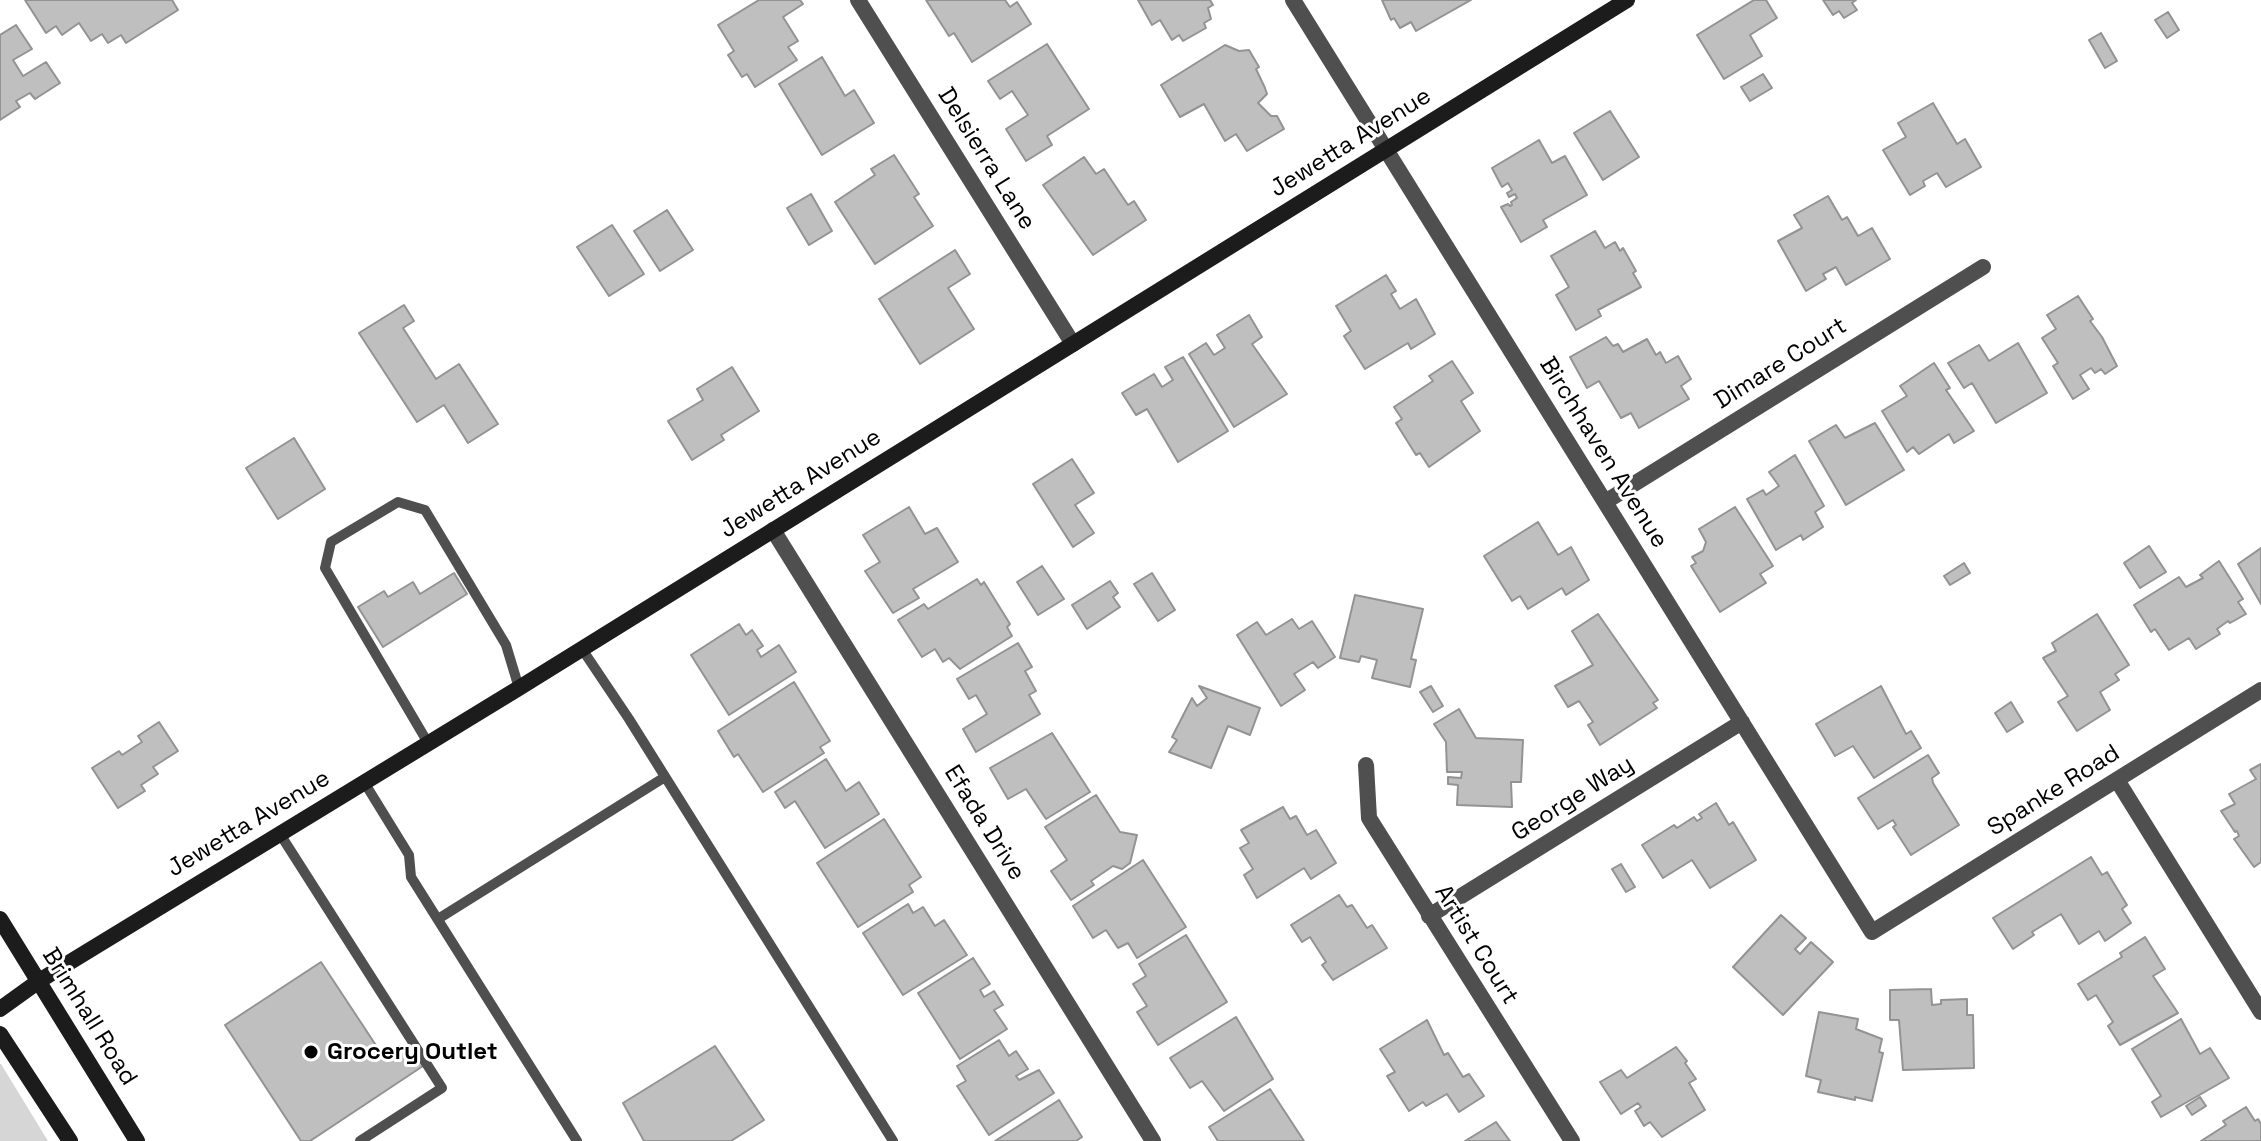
<!DOCTYPE html>
<html>
<head>
<meta charset="utf-8">
<style>
  body { margin:0 }
  canvas { display:block; background:#fff }
</style>
</head>
<body>
<canvas width="2261" height="1141"></canvas>
<script>
const ctx = document.querySelector('canvas').getContext('2d');
ctx.lineJoin = 'round';
function paint(path, color) { ctx.fillStyle = color; ctx.fill(path, 'evenodd'); }
const toPath = rows => new Path2D(rows.map(r => 'M' + r).join(''));
function strokePath(path, color, width, dash) { ctx.strokeStyle = color; ctx.lineWidth = width; ctx.lineCap = dash ? 'butt' : 'round'; ctx.setLineDash(dash || []); ctx.stroke(path); }
function label(font, color, halo, rows, align = 'center') {
  ctx.font = font + ' "Space Grotesk",sans-serif'; ctx.lineWidth = 6; ctx.setLineDash([]); ctx.textBaseline = 'middle'; ctx.strokeStyle = halo; ctx.fillStyle = color; for (const [text, x, y, turn = 0] of rows) {
    ctx.save(); ctx.translate(x, y); ctx.rotate((+turn || 0) * Math.PI / 180); ctx.textAlign = isNaN(turn) ? turn : align; if (halo) ctx.strokeText(text, 0, 0); ctx.fillText(text, 0, 0); ctx.restore();
  }
}
paint(toPath([
  [0,1064,1,1064,48,1141,0,1141]
]), '#d6d6d6');
const building = toPath([
  [25,0,172,0,178,10,126,43,121,35,108,43,102,34,91,41,79,23,62,35,56,26,46,33,25,0],
  [759,0,800,0,803,4,783,17,798,41,788,47,797,60,755,87,747,74,742,77,728,55,734,51,718,25,759,0],
  [926,0,1005,0,1010,7,1017,2,1031,24,972,62,954,33,949,36,926,0],
  [1138,0,1210,0,1213,5,1208,8,1211,19,1204,23,1206,28,1183,41,1179,35,1172,40,1160,20,1152,25,1138,0],
  [1382,0,1471,0,1416,31,1411,22,1400,28,1394,18,1391,20,1382,0],
  [1754,0,1766,0,1777,18,1750,35,1762,56,1724,79,1697,35,1754,0],
  [1823,0,1856,0,1852,3,1857,10,1844,18,1839,11,1833,15,1823,0],
  [2168,12,2179,30,2167,38,2155,20,2168,12],
  [16,25,32,49,13,60,23,76,46,62,60,83,35,99,30,93,16,101,20,107,0,120,0,35,16,25],
  [2101,33,2117,61,2105,68,2089,40,2101,33],
  [1047,44,1089,109,1047,136,1052,145,1026,161,1006,129,1028,115,1012,91,1000,99,988,81,1047,44],
  [1225,45,1239,51,1249,50,1259,67,1256,69,1265,88,1267,94,1258,103,1271,116,1277,116,1284,129,1247,151,1236,134,1225,141,1204,104,1180,117,1161,85,1225,45],
  [822,57,845,96,854,90,874,123,822,155,779,84,822,57],
  [1763,74,1772,88,1750,101,1741,87,1763,74],
  [1933,103,1957,144,1965,139,1981,167,1946,187,1937,173,1923,181,1925,186,1910,195,1883,150,1906,137,1898,123,1933,103],
  [1610,111,1639,157,1603,180,1574,133,1610,111],
  [1539,140,1552,163,1565,156,1587,195,1543,220,1547,227,1521,242,1501,207,1508,204,1510,206,1512,205,1511,202,1517,198,1515,194,1509,197,1507,193,1512,190,1508,183,1502,187,1492,168,1539,140],
  [894,155,919,194,914,197,933,226,875,264,835,202,875,175,871,169,894,155],
  [1084,157,1096,174,1104,169,1128,205,1134,201,1146,220,1093,255,1043,185,1084,157],
  [811,194,832,231,809,245,787,208,811,194],
  [1828,196,1842,220,1847,217,1858,236,1872,228,1890,259,1846,285,1836,267,1823,274,1826,279,1806,291,1778,241,1802,228,1794,215,1828,196],
  [667,210,693,250,660,271,634,231,667,210],
  [612,225,644,274,609,296,577,247,612,225],
  [1595,231,1605,248,1615,242,1620,251,1623,248,1636,271,1633,273,1641,287,1598,310,1601,316,1576,330,1556,295,1569,287,1551,256,1595,231],
  [955,250,970,274,948,288,974,329,920,364,879,299,955,250],
  [1386,275,1396,291,1391,294,1400,309,1416,299,1435,334,1411,349,1408,343,1365,369,1344,336,1351,331,1336,306,1386,275],
  [2078,296,2093,319,2090,321,2102,337,2117,366,2105,374,2101,369,2095,373,2091,368,2080,375,2089,389,2073,399,2053,366,2058,363,2042,338,2056,329,2047,315,2078,296],
  [404,305,414,321,403,328,436,379,459,364,498,424,468,443,444,405,417,422,359,333,404,305],
  [1249,315,1262,337,1252,344,1287,394,1234,427,1189,354,1206,343,1214,355,1225,348,1217,335,1249,315],
  [1606,337,1613,346,1618,344,1623,352,1647,339,1656,355,1660,352,1666,363,1678,356,1691,379,1681,386,1689,399,1639,428,1631,413,1621,418,1599,381,1587,388,1570,357,1606,337],
  [2018,343,2047,393,1996,423,1972,383,1964,388,1948,363,1979,345,1989,361,2018,343],
  [1183,357,1228,431,1178,462,1147,409,1136,415,1122,393,1154,374,1162,387,1173,380,1165,367,1183,357],
  [1452,361,1473,393,1461,401,1480,431,1429,467,1420,453,1416,455,1396,423,1402,419,1394,407,1433,381,1429,376,1452,361],
  [1934,363,1950,388,1946,390,1974,431,1954,443,1949,434,1919,454,1913,447,1907,452,1882,411,1907,396,1900,386,1934,363],
  [732,367,759,411,721,435,724,440,692,460,668,421,703,400,697,389,732,367],
  [1875,423,1904,470,1846,505,1809,441,1836,425,1845,438,1875,423],
  [294,438,325,489,278,519,246,468,294,438],
  [1795,455,1824,506,1815,512,1823,527,1803,540,1801,535,1776,550,1747,499,1763,490,1766,495,1779,486,1769,472,1795,455],
  [1072,459,1094,493,1075,505,1094,533,1073,547,1033,484,1072,459],
  [909,507,925,534,937,528,958,562,913,589,919,598,893,613,865,571,880,562,863,535,909,507],
  [1735,507,1773,566,1760,574,1766,583,1720,612,1691,566,1696,563,1692,557,1703,551,1706,542,1699,529,1735,507],
  [1538,522,1558,555,1571,547,1589,580,1566,595,1562,588,1528,609,1520,596,1512,601,1484,556,1538,522],
  [2149,546,2166,572,2140,588,2124,563,2149,546],
  [2261,548,2261,604,2238,564,2261,548],
  [2219,561,2243,599,2238,602,2246,614,2230,623,2228,621,2217,629,2220,634,2196,649,2189,638,2169,650,2155,629,2151,632,2134,605,2179,577,2186,587,2203,578,2200,575,2219,561],
  [1964,563,1970,573,1950,585,1944,576,1964,563],
  [1042,566,1064,599,1038,615,1017,582,1042,566],
  [454,573,467,594,383,647,358,607,384,591,388,597,413,582,420,594,454,573],
  [1152,573,1175,610,1158,621,1134,584,1152,573],
  [977,579,981,585,984,582,1010,624,1007,627,1012,636,960,669,949,658,943,662,935,649,922,657,898,620,924,604,928,609,977,579],
  [1110,581,1118,593,1113,597,1120,607,1087,629,1072,605,1110,581],
  [1355,595,1423,609,1411,659,1416,660,1410,687,1372,678,1377,660,1361,656,1359,662,1340,658,1355,595],
  [1598,614,1658,700,1653,703,1657,708,1600,745,1588,725,1593,722,1579,701,1568,707,1555,686,1593,665,1572,631,1598,614],
  [2097,614,2129,665,2115,674,2119,680,2100,692,2110,710,2077,731,2058,702,2068,696,2043,658,2056,651,2052,643,2097,614],
  [1292,619,1299,629,1312,621,1335,657,1318,668,1313,662,1294,674,1305,690,1281,706,1237,635,1257,622,1266,635,1292,619],
  [739,624,746,635,752,630,763,646,757,650,761,657,779,645,796,672,729,715,691,655,739,624],
  [1018,643,1032,667,1025,671,1036,691,1029,695,1040,714,976,752,963,729,987,714,976,695,969,699,957,679,1018,643],
  [794,682,830,741,820,747,824,753,763,792,738,754,734,757,718,731,794,682],
  [1199,686,1260,708,1250,735,1228,726,1211,768,1169,752,1177,740,1172,737,1192,698,1197,706,1207,698,1199,686],
  [1431,686,1443,706,1433,712,1420,692,1431,686],
  [1881,686,1906,734,1911,731,1921,748,1874,778,1853,746,1835,756,1816,724,1881,686],
  [2011,702,2023,722,2007,732,1995,713,2011,702],
  [1459,709,1476,738,1523,740,1521,782,1511,782,1512,807,1457,805,1458,785,1448,784,1448,777,1461,778,1462,772,1447,772,1446,742,1434,724,1459,709],
  [159,722,178,751,153,767,158,774,141,785,145,791,118,808,92,768,119,751,122,755,142,742,138,736,159,722],
  [1052,733,1090,792,1046,819,1026,789,1008,799,990,768,1052,733],
  [1928,755,1939,773,1932,778,1933,783,1959,825,1911,855,1893,827,1896,825,1893,820,1878,829,1858,798,1928,755],
  [826,759,846,791,859,782,879,814,825,848,795,801,785,808,775,792,826,759],
  [2261,764,2261,862,2254,867,2234,839,2239,836,2237,831,2235,832,2221,811,2235,804,2229,794,2256,779,2250,770,2261,764],
  [1096,795,1120,832,1137,835,1130,863,1122,869,1113,866,1091,881,1094,885,1071,900,1051,871,1067,860,1045,827,1096,795],
  [1716,803,1729,825,1733,822,1756,860,1710,888,1692,860,1663,878,1642,845,1674,825,1677,828,1694,817,1697,821,1702,818,1699,814,1716,803],
  [1283,807,1290,819,1296,816,1307,835,1316,830,1336,863,1311,879,1304,868,1257,898,1244,875,1253,869,1240,848,1249,843,1241,830,1283,807],
  [884,819,921,877,909,885,913,892,858,927,817,863,884,819],
  [2091,857,2102,875,2107,872,2127,905,2122,909,2131,923,2105,941,2099,931,2079,944,2061,914,2032,932,2034,935,2013,949,1993,918,2091,857],
  [1143,860,1186,927,1137,958,1128,943,1118,948,1106,930,1093,938,1073,906,1143,860],
  [1621,864,1635,887,1626,892,1612,869,1621,864],
  [1339,895,1347,907,1352,905,1367,928,1372,925,1387,948,1333,980,1322,965,1326,962,1310,937,1302,942,1291,925,1339,895],
  [908,904,913,913,923,907,935,926,944,920,967,955,903,995,863,933,908,904],
  [1781,915,1806,938,1795,949,1800,954,1811,942,1833,962,1783,1015,1733,967,1781,915],
  [1186,935,1227,1002,1158,1045,1137,1012,1147,1006,1133,984,1146,976,1139,964,1186,935],
  [2145,937,2165,969,2153,976,2178,1013,2120,1045,2108,1026,2113,1022,2096,995,2088,1000,2078,984,2122,957,2120,953,2145,937],
  [973,958,990,984,980,990,984,997,994,991,1003,1005,994,1010,1007,1029,960,1059,918,993,973,958],
  [321,962,385,1059,409,1044,423,1066,310,1141,301,1141,225,1025,321,962],
  [1931,989,1932,1005,1941,1004,1941,1000,1967,999,1967,1015,1973,1015,1974,1068,1903,1070,1899,1020,1890,1020,1890,990,1931,989],
  [1819,1012,1858,1019,1856,1029,1882,1039,1879,1052,1883,1053,1872,1101,1855,1097,1855,1100,1818,1092,1821,1080,1806,1076,1819,1012],
  [1236,1017,1273,1079,1224,1111,1202,1081,1190,1088,1170,1058,1236,1017],
  [2181,1019,2200,1054,2210,1048,2229,1078,2161,1117,2152,1102,2161,1096,2132,1049,2181,1019],
  [1427,1020,1444,1055,1448,1053,1463,1077,1469,1074,1484,1096,1459,1112,1447,1094,1426,1106,1423,1102,1409,1111,1387,1076,1395,1072,1380,1049,1427,1020],
  [999,1040,1009,1056,1016,1051,1028,1069,1016,1076,1019,1080,1039,1070,1054,1093,989,1135,957,1086,966,1081,957,1066,999,1040],
  [715,1046,764,1120,731,1141,644,1141,623,1103,715,1046],
  [1676,1047,1687,1061,1685,1063,1696,1079,1689,1083,1705,1110,1662,1137,1650,1122,1644,1126,1635,1111,1641,1107,1638,1103,1621,1114,1600,1082,1621,1070,1627,1078,1676,1047],
  [1270,1089,1304,1141,1218,1141,1209,1127,1270,1089],
  [2200,1097,2206,1106,2192,1115,2186,1106,2200,1097],
  [1059,1100,1082,1137,1076,1141,995,1141,1059,1100],
  [2246,1107,2255,1121,2258,1119,2261,1124,2261,1141,2201,1141,2226,1125,2223,1121,2246,1107],
  [1496,1122,1510,1141,1465,1141,1496,1122]
]);
paint(building, '#bfbfbf');
strokePath(building, '#939393', 2);
strokePath(toPath([
  [582,649,629,719,893,1141],
  [428,743,325,568,331,542,398,502,425,510,506,645,519,688],
  [364,782,409,855,411,877,577,1141],
  [280,834,442,1088,360,1141],
  [438,919,665,777]
]), '#4f4f4f', 10);
strokePath(toPath([
  [858,0,1073,344],
  [1293,0,1872,932,2261,690],
  [1605,502,1983,267],
  [773,530,1153,1141],
  [1366,765,1369,818,1572,1141],
  [2117,780,2261,1012],
  [1429,916,1742,722]
]), '#4f4f4f', 16);
strokePath(toPath([
  [0,919,137,1141],
  [0,1009,39,981,519,688,1627,0],
  [0,1034,70,1141]
]), '#1c1c1c', 16);
for (const [x, y, r, color] of [
  [311,1052,8,"#000"]
]) { const dot = new Path2D(); dot.arc(x, y, r, 0, 2 * Math.PI); ctx.fillStyle = color; ctx.fill(dot); strokePath(dot, '#fff', 3); }
label('24px', '#000', '#fff', [
  ["Jewetta Avenue",1351,143,-32],
  ["Delsierra Lane",986,159,58],
  ["Dimare Court",1781,364,-32],
  ["Birchhaven Avenue",1603,453,58],
  ["Jewetta Avenue",801,484,-32],
  ["Spanke Road",2054,791,-32],
  ["George Way",1573,799,-32],
  ["Efada Drive",984,823,58],
  ["Jewetta Avenue",249,824,-31],
  ["Artist Court",1476,945,58],
  ["Brimhall Road",89,1017,58]
]);
label('bold 24px', '#000', '#fff', [
  ["Grocery Outlet",327,1052]
], 'left');
</script>
</body>
</html>
